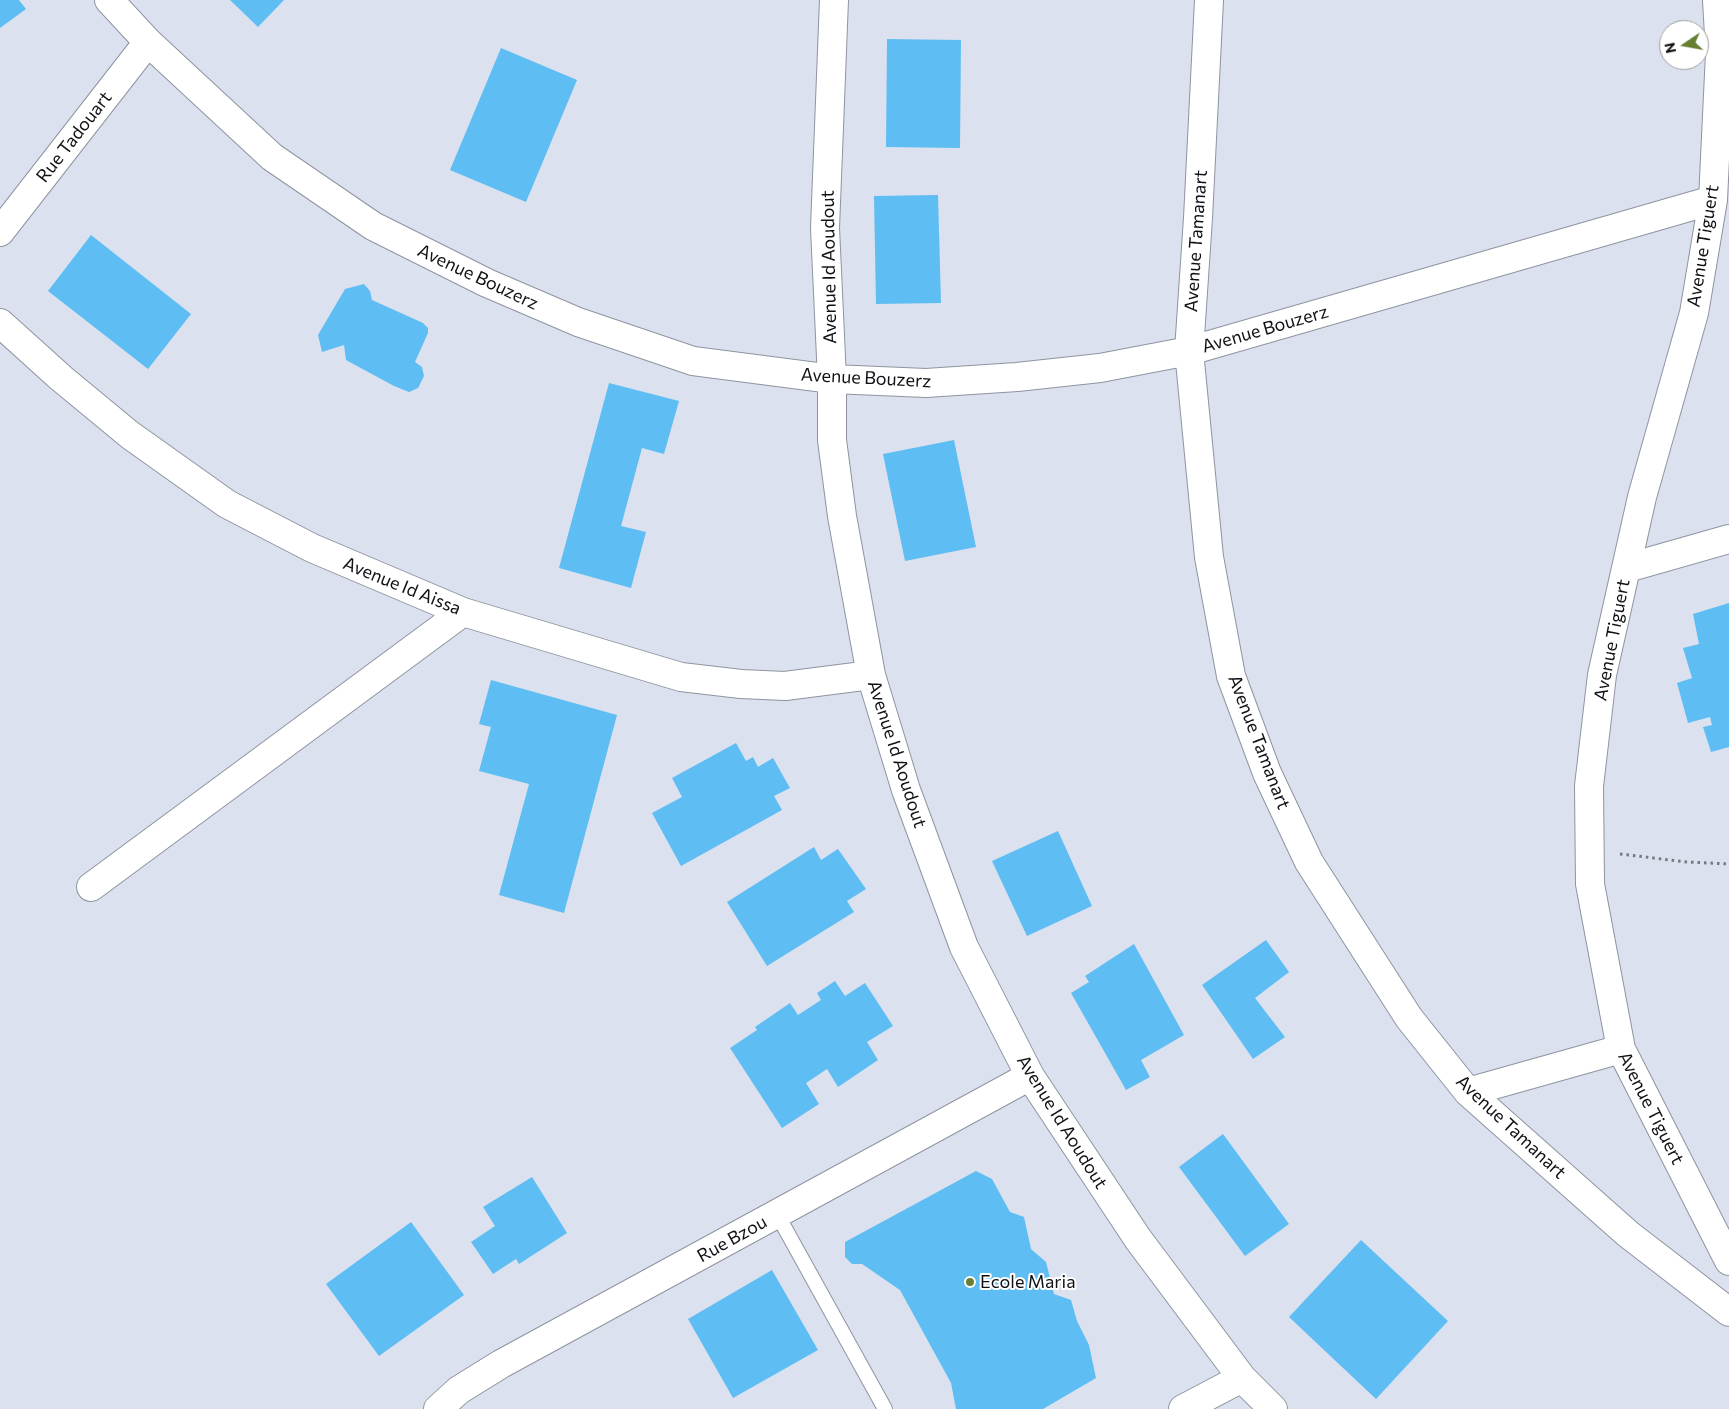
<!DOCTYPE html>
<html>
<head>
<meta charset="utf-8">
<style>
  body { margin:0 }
  #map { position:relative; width:1729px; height:1409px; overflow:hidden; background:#dbe1ee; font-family:Commissioner,sans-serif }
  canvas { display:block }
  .north { position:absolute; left:1659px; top:20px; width:50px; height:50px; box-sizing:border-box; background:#fff; border:1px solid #9fa0a1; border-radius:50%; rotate:258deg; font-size:14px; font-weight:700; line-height:20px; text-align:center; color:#0f1115 }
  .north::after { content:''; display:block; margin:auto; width:18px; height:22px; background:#677f32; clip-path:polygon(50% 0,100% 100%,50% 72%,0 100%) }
</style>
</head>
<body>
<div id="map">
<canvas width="1729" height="1409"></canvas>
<div class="north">N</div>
</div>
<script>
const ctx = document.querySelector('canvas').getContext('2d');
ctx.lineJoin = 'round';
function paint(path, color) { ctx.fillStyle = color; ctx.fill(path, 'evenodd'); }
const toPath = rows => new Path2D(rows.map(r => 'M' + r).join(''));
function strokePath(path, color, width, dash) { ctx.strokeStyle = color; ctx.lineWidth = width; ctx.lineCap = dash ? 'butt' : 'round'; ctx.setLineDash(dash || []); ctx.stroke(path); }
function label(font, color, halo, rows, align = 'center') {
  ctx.font = font + ' Commissioner,sans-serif'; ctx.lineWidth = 4; ctx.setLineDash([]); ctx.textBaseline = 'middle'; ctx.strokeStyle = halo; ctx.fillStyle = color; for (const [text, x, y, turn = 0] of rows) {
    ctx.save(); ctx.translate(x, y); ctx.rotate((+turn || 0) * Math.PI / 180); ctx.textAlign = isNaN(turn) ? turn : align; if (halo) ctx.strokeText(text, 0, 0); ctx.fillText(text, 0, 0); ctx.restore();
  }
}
paint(toPath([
  [0,0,19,0,26,9,0,28],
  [230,0,284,0,258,27],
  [887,39,961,40,960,148,886,147],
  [501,48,577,80,526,202,450,170],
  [938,195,941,303,876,304,874,196],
  [91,235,191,314,148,369,48,291],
  [364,284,370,291,372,300,423,323,428,328,428,333,415,362,422,367,424,376,418,388,409,392,394,386,346,360,344,345,322,352,318,335,345,289],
  [609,383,679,401,664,454,642,448,621,526,646,532,631,588,559,568],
  [954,440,976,547,905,561,883,454],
  [1729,603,1729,747,1711,752,1703,727,1712,725,1710,717,1688,723,1677,683,1692,678,1683,648,1699,644,1693,614],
  [491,680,617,715,564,913,499,895,529,784,479,771,491,727,479,724],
  [736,743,746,761,753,757,758,767,773,758,790,788,774,796,782,810,681,866,652,813,682,797,672,778],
  [1058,831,1092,906,1027,936,992,861],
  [814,847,821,860,838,849,866,889,847,901,854,912,767,966,727,902],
  [1266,940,1289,972,1255,998,1285,1037,1253,1059,1202,985],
  [1134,944,1184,1035,1141,1060,1150,1077,1126,1090,1071,993,1089,982,1085,976],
  [835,981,845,996,865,983,893,1026,867,1042,878,1060,838,1087,827,1069,806,1083,819,1104,782,1128,730,1048,757,1030,755,1027,790,1003,798,1015,821,1000,817,993],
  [1223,1134,1289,1224,1245,1256,1179,1167],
  [976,1171,992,1179,1010,1212,1024,1217,1031,1249,1046,1262,1054,1294,1071,1300,1077,1321,1089,1345,1096,1378,1043,1409,956,1409,951,1383,900,1290,862,1264,852,1264,845,1257,845,1242],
  [532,1177,567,1233,519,1264,516,1259,493,1274,471,1242,495,1226,483,1207],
  [411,1222,464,1295,379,1356,326,1284],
  [1361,1240,1448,1321,1376,1399,1289,1317],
  [772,1270,818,1350,733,1398,688,1319]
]), '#5ebdf3');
const service = toPath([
  [777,1214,885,1409]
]);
const minor = toPath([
  [109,0,148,42,272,157,373,226,487,283,578,322,693,361,832,379,926,383,1017,377,1100,368,1189,351,1713,200],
  [834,0,825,228,832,379,832,440,842,516,871,675,906,790,964,947,1030,1076,1138,1239,1242,1378,1273,1409],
  [1209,0,1198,218,1189,351,1209,557,1231,676,1267,773,1309,862,1409,1018,1468,1092,1628,1234,1729,1312],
  [1717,0,1720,53,1713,200,1694,313,1642,497,1602,675,1589,786,1590,884,1621,1049,1729,1261],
  [0,232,148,42],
  [0,323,61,378,130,435,227,504,312,548,463,612,681,677,741,684,785,686,871,675],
  [1627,568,1729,539],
  [91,887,463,612],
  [1468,1092,1621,1049],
  [438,1409,459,1390,501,1364,1030,1076],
  [1183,1409,1242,1378]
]);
strokePath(service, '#8e94a0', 16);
strokePath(minor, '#8e94a0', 30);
strokePath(toPath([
  [1620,854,1687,862,1729,864]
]), '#757981', 3, [2.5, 4]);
strokePath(service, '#fff', 14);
strokePath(minor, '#fff', 28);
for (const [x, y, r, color] of [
  [970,1282,5,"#677f32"]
]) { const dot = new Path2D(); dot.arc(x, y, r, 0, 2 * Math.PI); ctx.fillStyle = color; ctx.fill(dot); strokePath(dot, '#fff', 2); }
label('18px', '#0f1115', '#fff', [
  ["Rue Tadouart",74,137,-52],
  ["Avenue Tamanart",1196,241,-86],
  ["Avenue Tiguert",1703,246,-81],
  ["Avenue Id Aoudout",829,267,-91],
  ["Avenue Bouzerz",478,277,25],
  ["Avenue Bouzerz",1265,329,-16],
  ["Avenue Bouzerz",866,378,3],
  ["Avenue Id Aissa",402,586,22],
  ["Avenue Tiguert",1612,640,-79],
  ["Avenue Tamanart",1259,742,69],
  ["Avenue Id Aoudout",897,754,72],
  ["Avenue Tiguert",1651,1108,63],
  ["Avenue Id Aoudout",1062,1122,58],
  ["Avenue Tamanart",1511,1127,43],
  ["Rue Bzou",732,1239,-29]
]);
label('18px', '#0f1115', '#fff', [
  ["Ecole Maria",980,1282]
], 'left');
</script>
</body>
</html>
